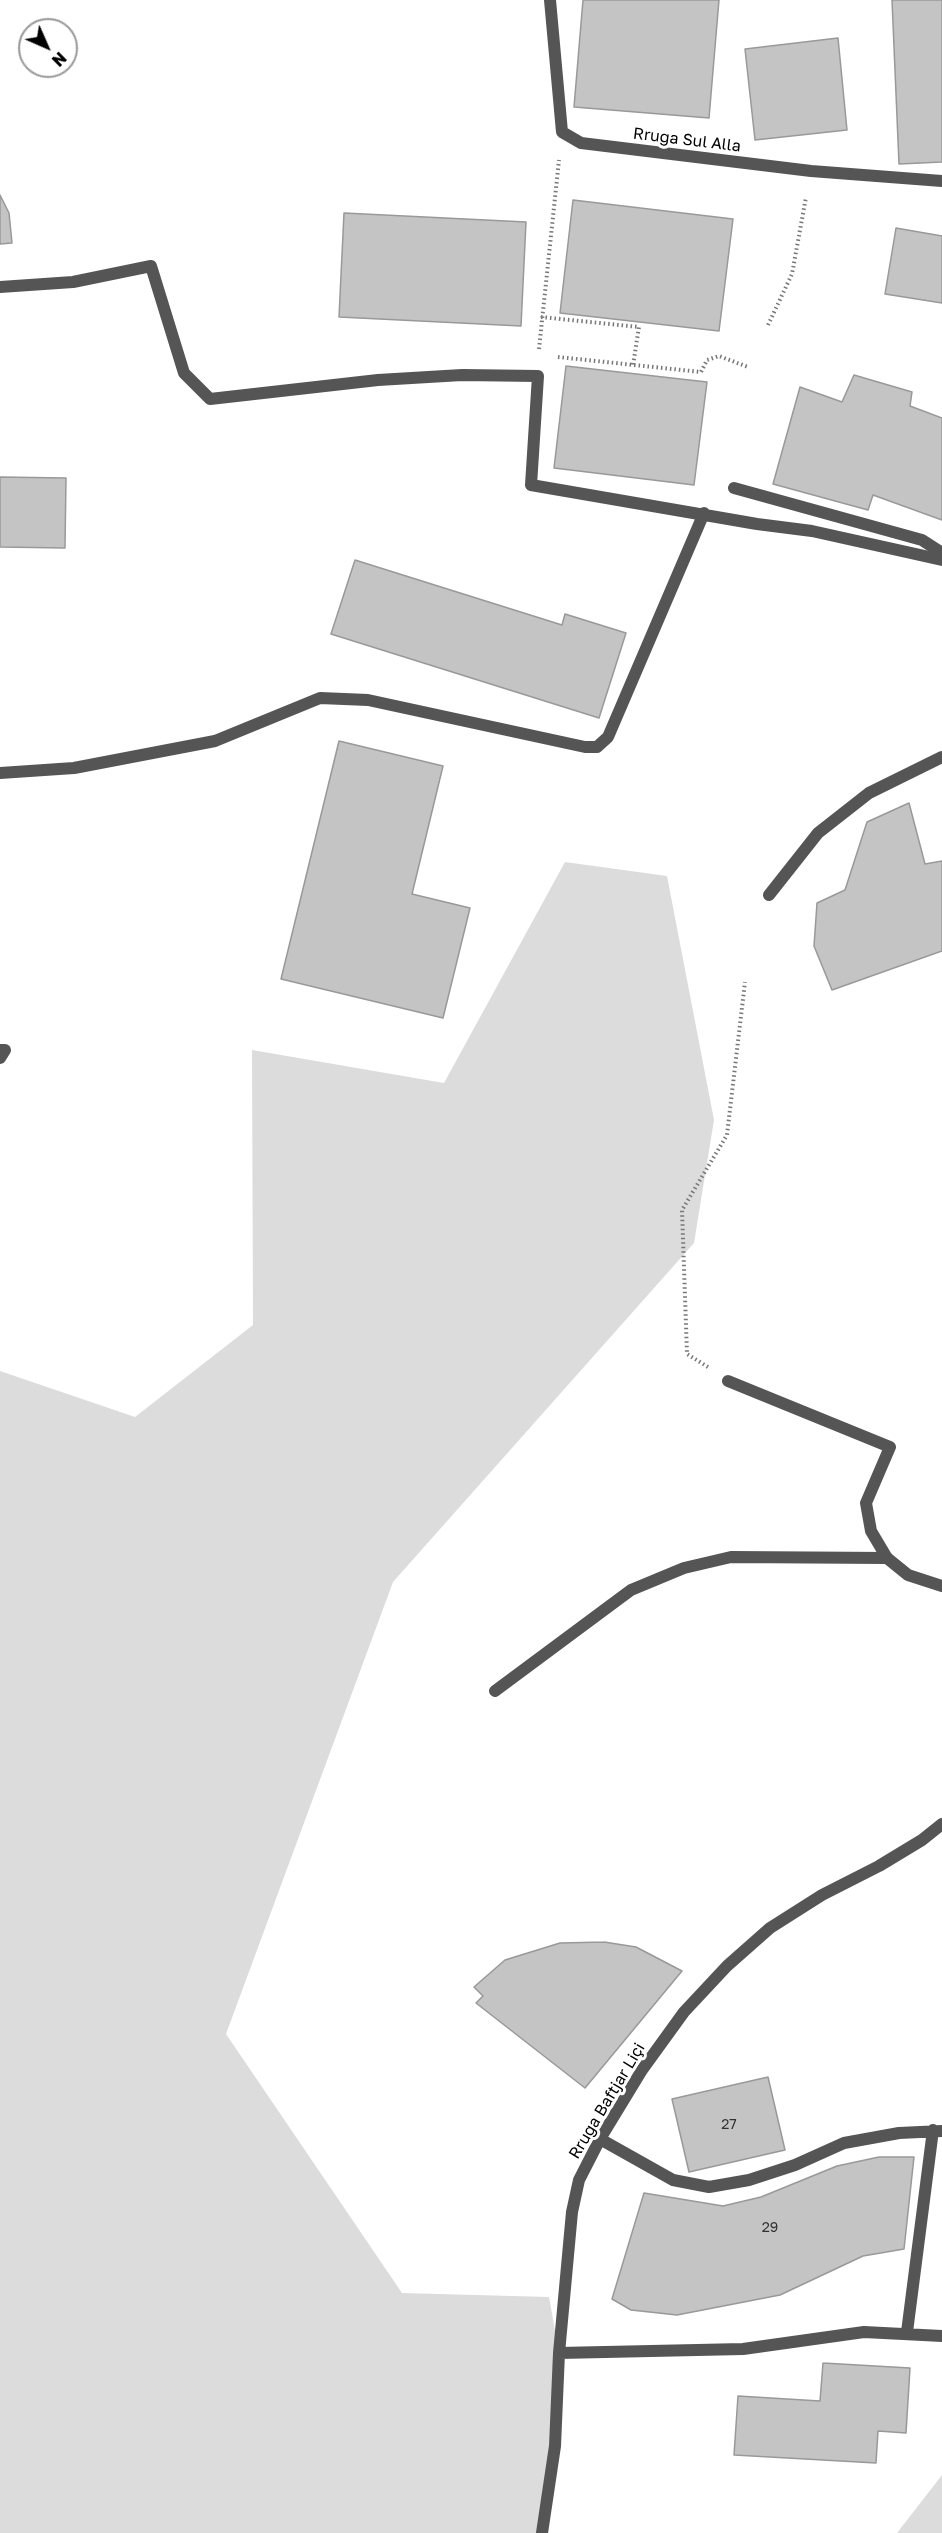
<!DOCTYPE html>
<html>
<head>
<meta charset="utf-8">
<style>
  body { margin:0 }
  #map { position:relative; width:942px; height:2533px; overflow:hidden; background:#fff; font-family:"Golos Text",sans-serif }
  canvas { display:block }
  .north { position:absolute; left:18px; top:18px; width:60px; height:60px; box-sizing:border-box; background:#fff; border:2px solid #999; border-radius:50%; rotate:135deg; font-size:16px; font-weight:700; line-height:24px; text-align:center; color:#000 }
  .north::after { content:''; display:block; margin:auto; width:21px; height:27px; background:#000; clip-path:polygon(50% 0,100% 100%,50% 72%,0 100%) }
</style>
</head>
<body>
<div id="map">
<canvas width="942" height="2533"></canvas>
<div class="north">N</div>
</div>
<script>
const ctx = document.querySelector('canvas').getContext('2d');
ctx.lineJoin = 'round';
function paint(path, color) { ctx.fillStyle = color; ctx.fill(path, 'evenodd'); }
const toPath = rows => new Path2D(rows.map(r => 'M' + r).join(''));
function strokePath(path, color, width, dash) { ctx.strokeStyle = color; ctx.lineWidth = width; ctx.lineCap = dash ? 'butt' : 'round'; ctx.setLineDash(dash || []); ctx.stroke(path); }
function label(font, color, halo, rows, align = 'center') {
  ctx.font = font + ' "Golos Text",sans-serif'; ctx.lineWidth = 6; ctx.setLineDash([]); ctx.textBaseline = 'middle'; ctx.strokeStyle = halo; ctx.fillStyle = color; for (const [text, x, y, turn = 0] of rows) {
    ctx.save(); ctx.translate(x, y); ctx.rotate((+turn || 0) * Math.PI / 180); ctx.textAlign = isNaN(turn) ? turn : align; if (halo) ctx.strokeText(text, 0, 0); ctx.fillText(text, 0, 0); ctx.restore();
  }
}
paint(toPath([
  [565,862,667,876,714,1120,694,1243,393,1582,226,2034,402,2293,549,2297,559,2353,542,2533,0,2533,0,1371,135,1417,253,1325,252,1050,444,1083],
  [942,2475,942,2533,897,2533]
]), '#dcdcdc');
const building = toPath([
  [583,0,719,0,709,118,574,107,583,0],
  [892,0,942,0,942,162,899,164,892,0],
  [838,38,847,130,755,140,745,49,838,38],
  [0,195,9,213,12,243,0,244,0,195],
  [573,200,733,219,719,331,560,313,573,200],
  [344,213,526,222,521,326,339,317,344,213],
  [896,228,942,236,942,303,885,294,896,228],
  [566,366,707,382,694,485,554,468,566,366],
  [854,375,912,392,910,406,942,418,942,520,873,495,868,510,773,484,800,387,842,402,854,375],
  [0,477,66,478,65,548,0,547,0,477],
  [355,560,562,625,565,614,626,633,599,718,331,634,355,560],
  [339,741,443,766,412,894,470,908,443,1018,281,979,339,741],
  [909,803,925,864,942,861,942,951,832,990,814,946,817,903,845,890,867,822,909,803],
  [604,1942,636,1947,682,1971,585,2088,476,2003,483,1996,474,1987,505,1960,560,1943,604,1942],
  [768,2077,785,2150,689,2172,672,2099,768,2077],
  [879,2157,914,2157,904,2249,863,2256,780,2295,677,2315,631,2310,612,2299,644,2193,723,2206,761,2197,837,2166,879,2157],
  [823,2363,910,2368,906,2433,878,2431,876,2463,734,2455,738,2396,820,2401,823,2363]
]);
paint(building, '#c4c4c4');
strokePath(building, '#999', 1.5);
strokePath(toPath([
  [541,317,639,327,633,365],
  [768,325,792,274,806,197],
  [539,349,559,160],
  [558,357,701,372,707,360,719,356,748,367],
  [708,1367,687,1354,682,1210,727,1135,745,982]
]), '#777', 4, [1.5, 3]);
strokePath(toPath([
  [734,488,922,540,942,553],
  [0,1050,5,1050,0,1058],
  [728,1381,890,1447,866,1503,871,1531,887,1558],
  [495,1691,631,1590,684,1568,731,1557,887,1558]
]), '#555', 12);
strokePath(toPath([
  [550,0,562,132,581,143,811,171,942,181],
  [0,287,73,282,151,266,184,373,210,399,378,380,462,375,538,376,531,485,757,524,812,531,942,560],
  [0,773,74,768,215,741,320,698,368,700,585,747,597,747,608,737,704,513],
  [769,895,818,833,869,793,942,757],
  [887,1558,908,1575,942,1586],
  [600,2139,673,2180,709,2187,749,2180,795,2165,844,2143,899,2133,942,2131],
  [907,2332,933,2130],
  [559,2353,743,2349,864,2332,942,2336],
  [542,2533,555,2446,559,2353,572,2212,579,2180,600,2139,642,2070,684,2012,727,1966,770,1928,822,1895,879,1866,922,1840,942,1824]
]), '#555', 12);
label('14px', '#313131', null, [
  ["27",729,2125],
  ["29",770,2228]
]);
label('16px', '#000', '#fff', [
  ["Rruga Sul Alla",687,140,7],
  ["Rruga Baftjar Liçi",607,2101,-59]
]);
</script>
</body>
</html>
